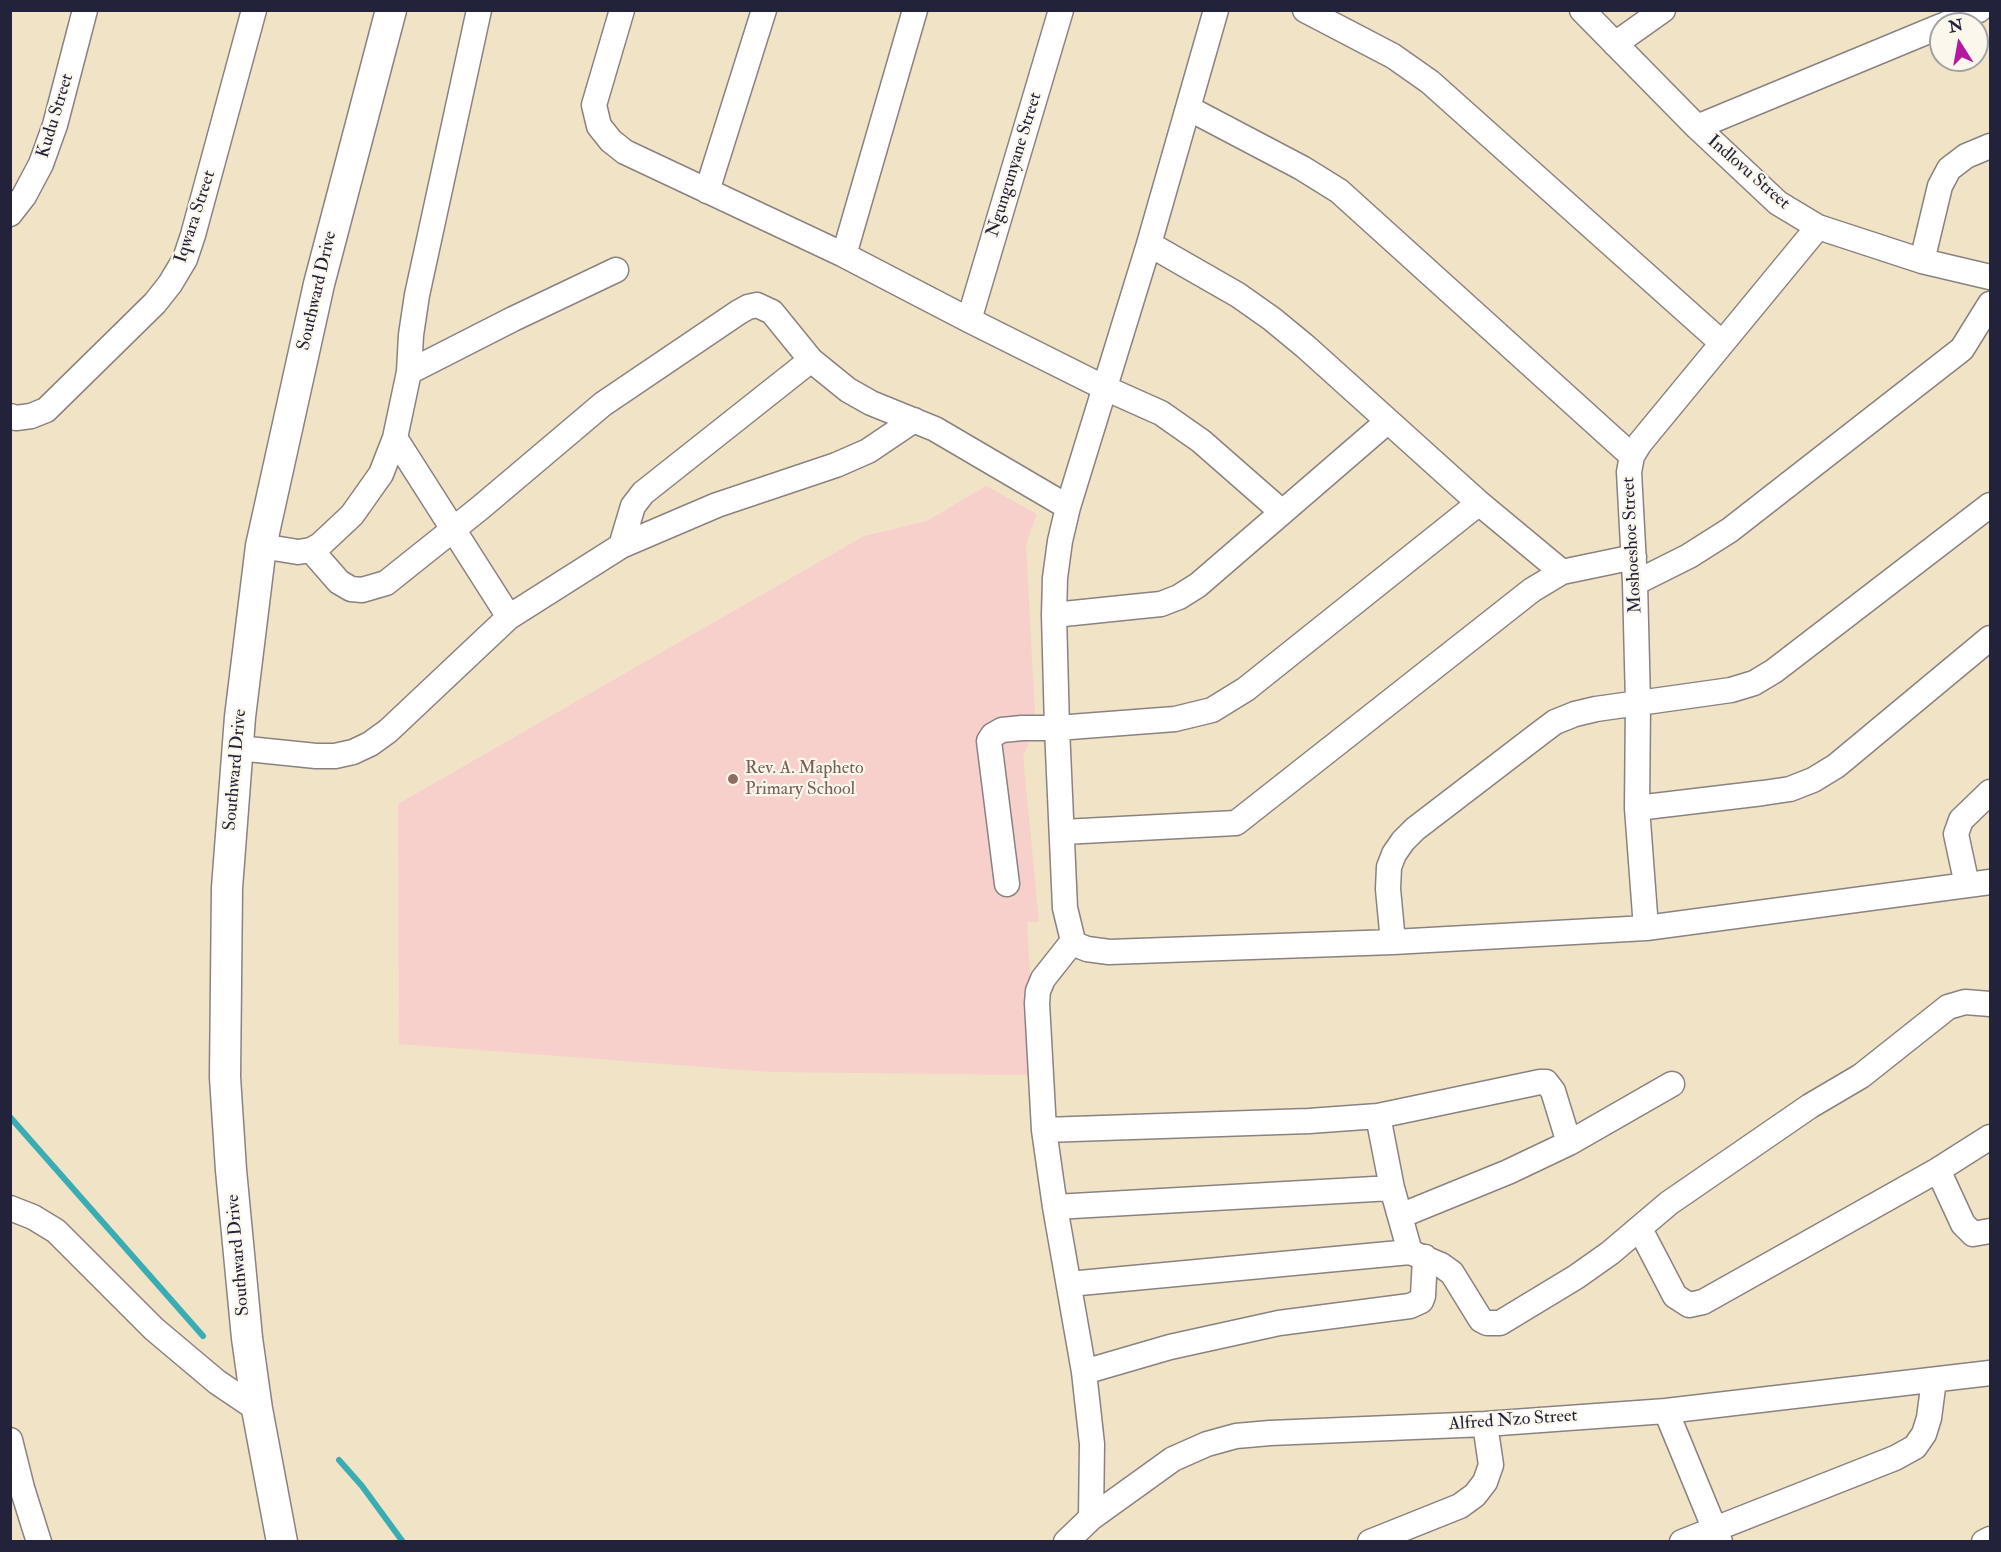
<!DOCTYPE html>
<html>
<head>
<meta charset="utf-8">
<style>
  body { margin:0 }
  #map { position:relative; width:2001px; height:1552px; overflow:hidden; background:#f1e3c6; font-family:"IM FELL Double Pica",serif }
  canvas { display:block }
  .frame { position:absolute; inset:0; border:12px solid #22223b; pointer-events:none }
  .north { position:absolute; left:1929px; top:12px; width:60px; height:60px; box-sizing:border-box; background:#fbf7ec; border:2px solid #a4a2a5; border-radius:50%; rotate:349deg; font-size:16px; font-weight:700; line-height:24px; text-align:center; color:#22223b }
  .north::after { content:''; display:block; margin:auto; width:21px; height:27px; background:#b5179e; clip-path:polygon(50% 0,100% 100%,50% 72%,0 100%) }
</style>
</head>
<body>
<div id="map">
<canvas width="2001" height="1552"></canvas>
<div class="frame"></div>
<div class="north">N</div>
</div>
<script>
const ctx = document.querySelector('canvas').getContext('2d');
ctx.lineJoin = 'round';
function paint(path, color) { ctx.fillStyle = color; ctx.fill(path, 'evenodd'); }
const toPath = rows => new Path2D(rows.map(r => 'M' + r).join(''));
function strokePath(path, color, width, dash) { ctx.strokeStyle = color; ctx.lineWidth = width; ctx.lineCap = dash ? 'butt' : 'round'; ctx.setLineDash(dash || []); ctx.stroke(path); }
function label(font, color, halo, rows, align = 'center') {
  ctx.font = font + ' "IM FELL Double Pica",serif'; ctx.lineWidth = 4.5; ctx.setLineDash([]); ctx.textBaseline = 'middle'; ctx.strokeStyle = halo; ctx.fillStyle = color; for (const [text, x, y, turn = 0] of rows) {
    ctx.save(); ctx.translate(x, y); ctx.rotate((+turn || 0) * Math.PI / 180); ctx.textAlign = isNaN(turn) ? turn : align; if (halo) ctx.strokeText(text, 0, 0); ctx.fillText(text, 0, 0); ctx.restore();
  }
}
paint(toPath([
  [986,486,1037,514,1026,544,1035,714,1028,720,1028,746,1023,755,1039,922,1027,922,1036,1075,770,1072,399,1044,398,804,864,536,927,521]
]), '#f7d0cc');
strokePath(toPath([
  [10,1117,203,1336],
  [339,1460,362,1486,403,1542]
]), '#3aacb3', 6);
const minor = toPath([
  [622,10,594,105,599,126,611,141,625,152,844,255,969,320,1105,388,1161,413,1201,441,1282,512],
  [1216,10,1149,244,1068,507,1060,541,1055,578,1054,615,1057,728,1065,908,1073,941,1077,945,1087,949,1109,952,1393,942,1646,928,1990,882],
  [1305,10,1393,56,1430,82,1722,343],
  [1582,10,1697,127,1778,203,1818,227,1922,261,1990,277],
  [1946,24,1979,10],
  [1615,44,1663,10],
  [1188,108,1302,168,1339,191,1632,456],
  [1697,127,1941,26],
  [707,191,764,10],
  [10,214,24,196,41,164,55,125,85,10],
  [1149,244,1238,295,1272,319,1306,347,1479,503,1562,572],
  [844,255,915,10],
  [1922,261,1940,186,1949,169,1966,156,1990,146],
  [969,320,1061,10],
  [409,372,513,319,616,270],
  [10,416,16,418,31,416,46,410,155,303,170,284,185,259,193,235,254,10],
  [395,438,509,617],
  [261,546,298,552,311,550,320,545,352,515,381,474,395,438,409,372,411,335,417,295,479,10],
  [621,546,633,506,643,493,811,360],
  [311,550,339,582,351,589,362,590,386,583,480,508,603,404,739,312,748,307,757,305,772,312,811,360,848,390,871,403,935,429,1068,507],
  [1635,583,1689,556,1730,530,1962,349,1990,304],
  [1054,615,1141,606,1161,604,1179,597,1198,585,1388,421],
  [238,748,316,756,335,756,353,752,370,744,388,731,509,617,621,546,717,505,836,465,868,451,914,420],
  [1637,808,1763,793,1790,789,1813,780,1836,766,1990,638],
  [1063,832,1236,823,1532,590,1562,572,1634,557],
  [1007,884,989,741,993,735,1002,730,1022,728,1057,728,1175,719,1212,710,1246,689,1479,503],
  [1967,885,1956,834,1961,820,1990,792],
  [1646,928,1637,808,1638,703,1635,583,1629,472,1632,456,1640,443,1818,227],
  [1073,941,1043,979,1038,991,1037,1003,1044,1130,1055,1207,1084,1372,1092,1444,1091,1518],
  [1393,942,1388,889,1389,867,1394,854,1403,841,1415,829,1539,734,1555,722,1575,714,1596,709,1731,690,1754,683,1774,671,1990,505],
  [1378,1116,1392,1188,1410,1252],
  [1044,1130,1309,1121,1378,1116,1540,1082,1546,1082,1553,1091,1569,1143],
  [1938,1170,1963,1224,1973,1234,1990,1231],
  [1055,1207,1392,1188],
  [10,1208,33,1217,56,1231,154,1329,217,1382,257,1409],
  [1400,1216,1508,1172,1569,1143,1672,1084],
  [1640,1229,1675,1296,1689,1305,1703,1302,1938,1170,1990,1137],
  [1069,1284,1410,1252,1441,1265,1452,1273,1481,1320,1487,1323,1500,1323,1576,1277,1610,1253,1669,1203,1810,1106,1861,1076,1948,1007,1965,1002,1990,1004],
  [1084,1372,1170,1347,1279,1323,1410,1306,1421,1301,1423,1296,1425,1257],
  [1666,1411,1720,1542],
  [10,1440,22,1488,39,1542],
  [1066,1542,1091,1518,1173,1459,1207,1444,1236,1436,1270,1433,1485,1424,1666,1411,1990,1373],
  [1370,1542,1460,1506,1475,1495,1485,1482,1491,1465,1485,1424],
  [1682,1542,1895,1458,1915,1447,1924,1434,1929,1418,1934,1380],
  [1984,1542,1990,1539]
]);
const major = toPath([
  [282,1542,257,1409,247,1338,231,1170,225,1077,227,888,240,717,261,546,319,284,391,10]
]);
strokePath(minor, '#8a8280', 27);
strokePath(major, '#8a8280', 33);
strokePath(minor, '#fff', 24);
strokePath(major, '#fff', 30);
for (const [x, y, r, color] of [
  [733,779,6,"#8d6e63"]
]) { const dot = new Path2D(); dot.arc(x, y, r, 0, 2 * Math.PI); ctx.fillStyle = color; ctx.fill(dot); strokePath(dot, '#fbf7ec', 2); }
label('18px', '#22223b', '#fbf7ec', [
  ["Kudu Street",56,116,-73],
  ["Ngungunyane Street",1015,165,-73],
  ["Indlovu Street",1748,173,41],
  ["Iqwara Street",196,217,-72],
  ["Southward Drive",318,291,-77],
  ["Moshoeshoe Street",1633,545,-93],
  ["Southward Drive",236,770,-85],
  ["Southward Drive",239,1255,-95],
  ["Alfred Nzo Street",1513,1421,-4]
]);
label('18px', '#785e54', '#fbf7ec', [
  ["Rev. A. Mapheto",745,769],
  ["Primary School",745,790]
], 'left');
</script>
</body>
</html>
